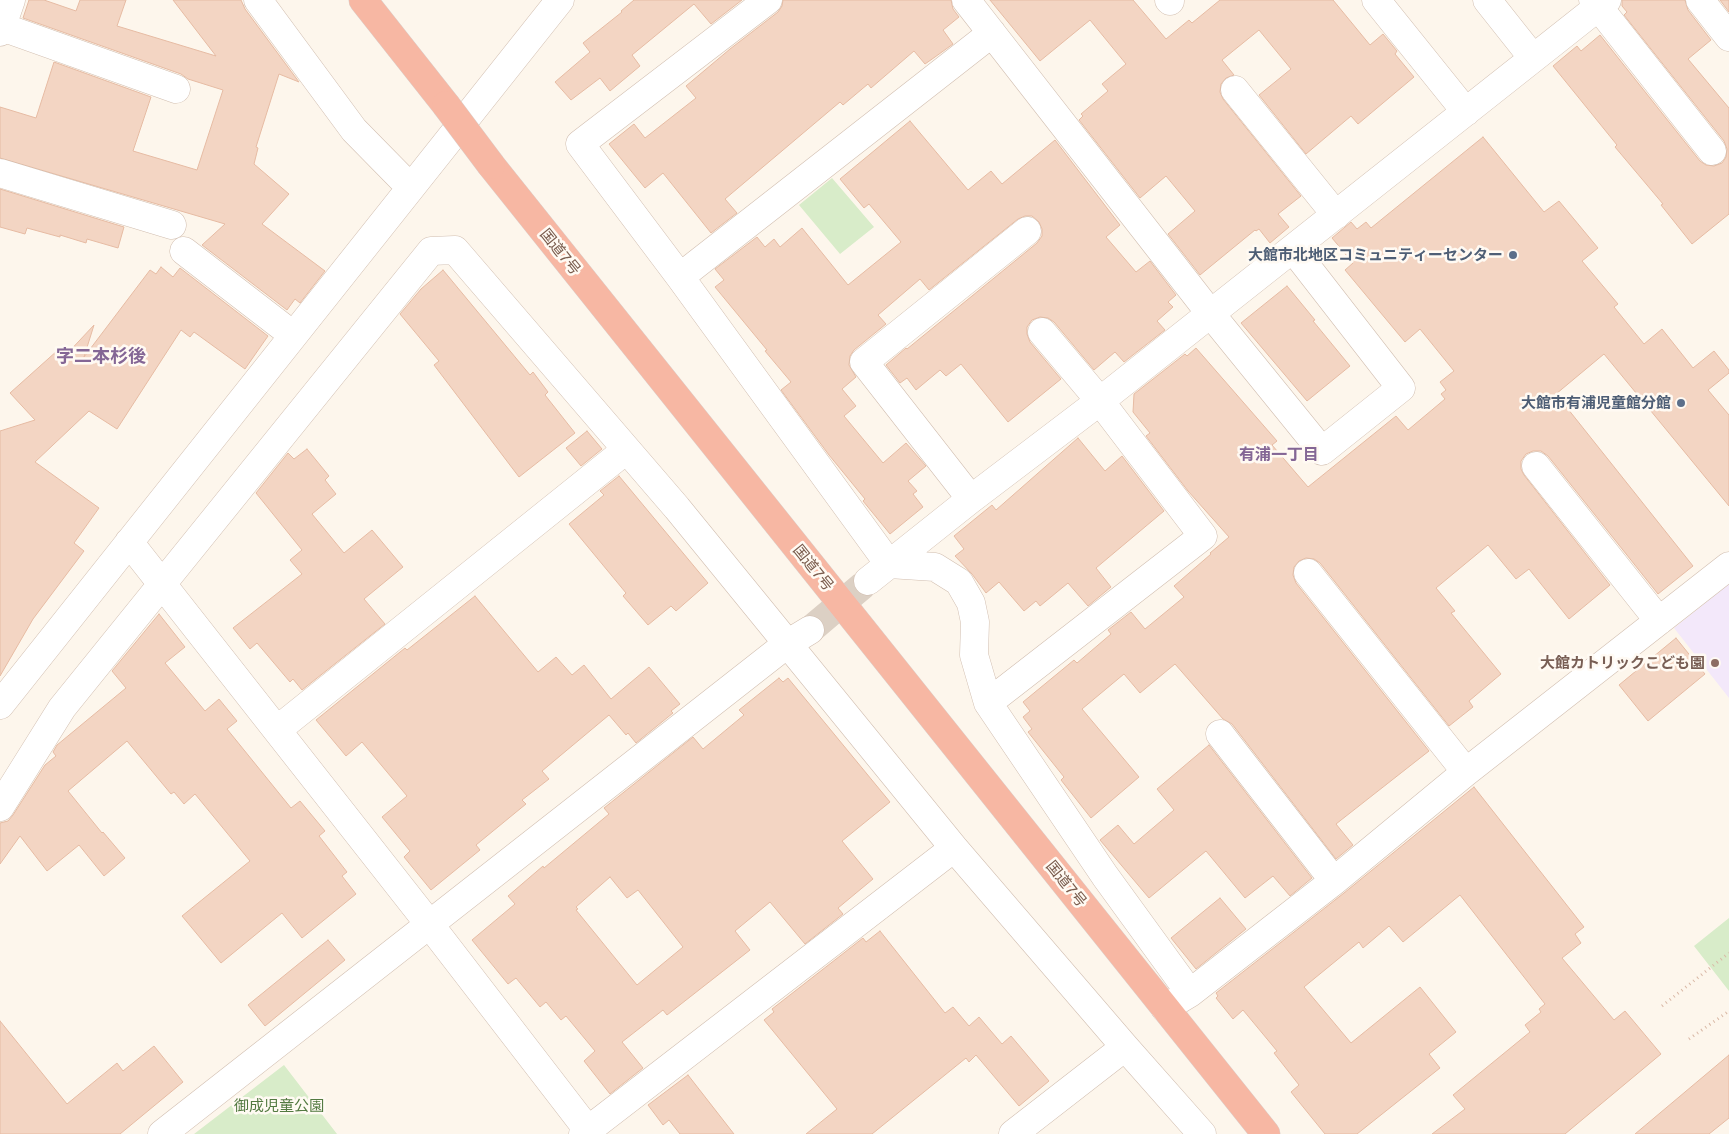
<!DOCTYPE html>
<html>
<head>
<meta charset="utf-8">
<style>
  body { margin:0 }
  canvas { display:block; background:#fdf6ec }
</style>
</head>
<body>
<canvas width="1729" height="1134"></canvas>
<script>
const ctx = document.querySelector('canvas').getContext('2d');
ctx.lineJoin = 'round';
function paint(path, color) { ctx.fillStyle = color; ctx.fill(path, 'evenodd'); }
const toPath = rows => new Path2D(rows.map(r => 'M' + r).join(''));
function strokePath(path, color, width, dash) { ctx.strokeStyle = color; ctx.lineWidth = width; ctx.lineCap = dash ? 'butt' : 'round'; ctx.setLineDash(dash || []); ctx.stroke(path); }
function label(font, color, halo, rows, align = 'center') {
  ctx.font = font + ' "Public Sans","Noto Sans JP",sans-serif'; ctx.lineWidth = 5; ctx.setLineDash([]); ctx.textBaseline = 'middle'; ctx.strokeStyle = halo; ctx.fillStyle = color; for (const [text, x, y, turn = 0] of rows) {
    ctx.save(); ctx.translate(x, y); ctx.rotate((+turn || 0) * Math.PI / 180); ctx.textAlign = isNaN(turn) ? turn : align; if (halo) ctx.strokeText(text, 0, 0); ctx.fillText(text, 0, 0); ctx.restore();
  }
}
paint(toPath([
  [1729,584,1729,698,1674,628]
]), '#f3e8fa');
paint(toPath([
  [832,178,874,227,840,254,799,205],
  [1729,918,1729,991,1694,946],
  [284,1065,337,1134,194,1134]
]), '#d8ecc9');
const building = toPath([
  [29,0,44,0,76,11,80,0,126,0,117,26,216,56,173,0,241,0,245,9,299,82,279,74,256,147,258,148,254,164,289,194,262,224,325,271,300,303,295,299,287,310,202,245,225,224,0,158,0,107,36,118,54,62,151,97,133,151,197,170,223,90,188,79,181,74,23,18,29,0],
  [634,0,742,0,711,24,694,4,632,55,640,66,610,91,600,78,571,100,555,82,590,52,583,43,622,12,621,11,634,0],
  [783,0,951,0,953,9,959,17,943,30,953,44,935,57,925,64,914,51,871,88,868,84,843,105,840,102,725,199,737,213,711,233,663,173,645,188,609,144,634,124,645,138,696,98,686,86,730,49,778,12,782,6,783,0],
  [990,0,1133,0,1166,39,1189,20,1192,23,1220,0,1333,0,1370,45,1383,34,1397,51,1395,54,1414,77,1358,124,1351,116,1306,154,1259,95,1291,69,1259,30,1222,60,1234,75,1226,78,1221,84,1220,92,1223,99,1301,196,1278,214,1289,227,1270,243,1259,229,1256,231,1255,230,1200,275,1168,234,1195,211,1166,176,1140,198,1079,120,1083,116,1081,114,1108,91,1102,84,1126,64,1090,20,1040,61,990,0],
  [1622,0,1685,0,1688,10,1711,40,1688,59,1729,108,1729,214,1692,244,1661,205,1663,204,1615,147,1617,145,1553,66,1577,46,1581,51,1600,35,1700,161,1706,165,1714,166,1722,163,1726,157,1727,149,1724,141,1624,15,1627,12,1622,6,1622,0],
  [1720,0,1729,0,1729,12,1720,0],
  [910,121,968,190,991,171,1002,184,1055,140,1120,225,1106,237,1136,272,1150,261,1176,295,1168,302,1173,307,1157,321,1165,330,1124,362,1115,352,1094,370,1054,322,1048,318,1040,317,1032,320,1027,327,1027,334,1030,342,1061,379,1008,422,961,364,946,376,940,370,916,390,907,378,900,383,886,365,906,348,907,349,1037,243,1042,236,1042,229,1039,222,1032,216,1025,216,1018,219,929,290,920,279,878,315,886,324,854,350,850,356,849,365,856,377,842,389,856,406,844,416,883,463,906,443,926,466,908,481,917,491,913,494,923,507,890,534,863,501,865,499,829,455,781,390,791,382,765,351,767,350,715,287,724,280,715,269,757,237,765,247,774,239,780,247,802,228,848,285,901,242,869,204,864,208,840,179,910,121],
  [1483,137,1544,212,1559,201,1598,248,1582,261,1618,304,1614,307,1644,344,1662,329,1693,368,1714,351,1729,370,1729,373,1708,390,1729,415,1729,506,1604,354,1556,394,1693,566,1658,594,1548,456,1541,451,1533,451,1526,454,1521,461,1521,469,1524,475,1610,585,1569,619,1529,569,1516,579,1488,545,1436,588,1455,611,1451,613,1501,674,1469,701,1473,707,1449,726,1320,563,1314,559,1306,558,1299,561,1294,567,1293,575,1296,583,1429,751,1336,824,1353,845,1336,859,1232,724,1223,719,1175,664,1140,693,1124,674,1082,709,1139,777,1091,818,1061,780,1064,777,1028,732,1032,729,1023,717,1030,711,1023,702,1074,660,1077,663,1111,634,1108,630,1131,612,1145,629,1184,597,1174,586,1211,554,1210,553,1229,537,1188,491,1146,436,1150,433,1133,412,1134,394,1185,354,1187,356,1196,348,1277,441,1272,445,1308,487,1396,416,1408,430,1445,399,1441,394,1446,390,1440,382,1454,371,1420,329,1405,342,1345,270,1353,263,1332,238,1351,222,1357,229,1366,222,1371,228,1483,137],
  [0,189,124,227,118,248,87,239,86,243,60,235,60,237,27,228,25,234,0,227,0,189],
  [161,267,173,277,180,268,268,336,245,369,194,332,190,337,181,330,117,429,89,411,35,462,99,508,74,543,84,551,33,619,0,676,0,431,35,420,10,393,58,350,64,357,94,325,84,357,150,270,156,274,161,267],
  [443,270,530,375,533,372,548,392,545,395,575,433,519,477,434,365,439,361,400,314,421,289,443,270],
  [1287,286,1315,320,1313,321,1350,366,1307,401,1241,323,1287,286],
  [587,431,602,449,581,466,566,448,587,431],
  [1078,438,1105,471,1122,456,1164,511,1096,568,1111,587,1088,606,1068,583,1040,606,1036,601,1024,611,999,582,986,593,972,574,955,556,964,549,954,536,992,505,996,510,1078,438],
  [307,449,329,476,325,480,336,494,312,514,344,553,372,530,403,567,364,599,385,624,302,690,293,679,290,682,257,643,250,649,233,628,302,574,290,560,302,550,256,493,288,453,294,459,307,449],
  [619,476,708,583,676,611,671,606,648,625,623,596,626,593,569,524,604,495,600,491,619,476],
  [475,596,538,672,556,657,572,675,584,665,611,699,649,667,680,704,671,711,673,713,636,743,628,733,626,735,609,715,542,771,549,779,522,800,526,804,476,845,480,850,431,890,404,857,410,851,382,817,407,796,362,742,346,756,316,720,405,648,407,650,475,596],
  [159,614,185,647,165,663,205,711,219,699,237,721,227,729,291,808,300,801,325,831,319,836,347,872,342,876,356,894,302,938,282,913,221,963,182,916,250,861,195,794,184,804,174,792,171,794,127,741,68,791,102,833,103,832,125,858,104,876,79,845,47,871,20,836,0,864,0,823,8,821,13,815,45,765,56,756,53,752,57,745,126,688,112,671,159,614],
  [1676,638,1705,674,1648,721,1619,685,1676,638],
  [779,678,783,682,788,678,890,802,842,841,873,879,838,908,843,914,805,944,770,902,735,931,750,950,667,1015,663,1010,622,1042,643,1068,610,1094,584,1061,595,1051,566,1016,561,1020,546,1002,540,1007,516,978,508,984,472,940,515,904,508,896,543,866,544,868,609,814,604,808,693,737,703,749,744,715,739,710,779,678],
  [610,877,627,898,638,890,683,947,637,985,576,910,578,909,576,907,610,877],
  [1209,745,1312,878,1290,896,1273,876,1245,898,1206,851,1149,898,1100,840,1118,825,1134,844,1174,810,1157,789,1209,745],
  [1474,787,1584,927,1575,934,1581,943,1562,958,1614,1020,1625,1011,1661,1054,1565,1134,1432,1134,1465,1109,1453,1095,1530,1032,1525,1025,1541,1012,1539,1009,1545,1004,1460,895,1403,942,1389,926,1363,948,1359,942,1304,987,1351,1043,1420,987,1456,1032,1429,1054,1440,1068,1357,1134,1325,1134,1291,1092,1299,1085,1274,1053,1277,1051,1243,1010,1233,1019,1216,998,1218,996,1216,993,1344,893,1474,787],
  [1220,898,1246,929,1196,969,1171,938,1220,898],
  [880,931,945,1013,953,1007,969,1026,979,1017,1002,1044,1011,1036,1049,1081,1019,1106,976,1055,969,1062,966,1058,872,1134,806,1134,837,1109,764,1020,774,1012,772,1009,863,938,866,942,880,931],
  [328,940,345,960,265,1026,248,1005,328,940],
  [0,1021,67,1104,117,1063,123,1071,154,1046,183,1082,120,1134,0,1134,0,1021],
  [1729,1055,1729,1118,1709,1134,1635,1134,1729,1055],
  [688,1075,734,1134,680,1134,669,1120,663,1125,648,1105,688,1075]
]);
paint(building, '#f3d5c3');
strokePath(building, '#e6bba3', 1);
strokePath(toPath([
  [810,630,868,581]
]), '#dcd0c4', 28, [28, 14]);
const minor = toPath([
  [258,0,354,130,410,187],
  [768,0,580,144,680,277,889,564],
  [966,0,1210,313,1322,451,1401,388,1293,249],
  [1169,0,1170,1],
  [1376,0,1466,112],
  [1487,0,1533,58],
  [1593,0,1712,151],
  [1700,0,1729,37],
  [2,27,176,89],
  [0,32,11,0],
  [1235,90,1336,215],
  [0,173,172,225],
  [184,251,293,335],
  [680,277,992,33],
  [1536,466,1659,621],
  [971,499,864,362,1027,231],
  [129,542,430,925,591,1134],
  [889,564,935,567,959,582,971,603,975,622,974,655,988,703,1105,876,1190,993],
  [1308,573,1466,772],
  [868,581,971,499,1100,401,1607,0],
  [988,703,1203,536,1100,401,1042,332],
  [0,705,560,0],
  [277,730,626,450],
  [1220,734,1334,881],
  [0,807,62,708,431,251,455,250,677,508,954,848,1125,1047,1202,1134],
  [1165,1008,1190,993,1334,881,1466,772,1729,566],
  [162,1134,787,644,810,630],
  [583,1134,954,848],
  [1013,1134,1125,1047]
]);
const highway = toPath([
  [363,0,446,105],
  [491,165,1266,1134]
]);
strokePath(minor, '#d1beb0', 29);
strokePath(highway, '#dad1cd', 29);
strokePath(toPath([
  [1662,1006,1729,953],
  [1689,1039,1729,1011]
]), '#d9b8a5', 3, [1, 4]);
strokePath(minor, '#fff', 28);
strokePath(highway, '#f7b7a3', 28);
const highwayBridge = toPath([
  [446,105,491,165]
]);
strokePath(highwayBridge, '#dad1cd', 29, []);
strokePath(highwayBridge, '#f7b7a3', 28);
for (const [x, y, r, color] of [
  [1513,255,5,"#5c6f8a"],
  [1681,403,5,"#5c6f8a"],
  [1715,663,5,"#8d6e63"]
]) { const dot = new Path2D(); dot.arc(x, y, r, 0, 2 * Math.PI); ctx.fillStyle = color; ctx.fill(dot); strokePath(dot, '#fffaf3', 2); }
label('15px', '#7a5c4d', '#fffaf3', [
  ["国道7号",560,252,51],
  ["国道7号",813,568,51],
  ["国道7号",1066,884,51]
]);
label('bold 15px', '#4e5e75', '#fffaf3', [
  ["大館市北地区コミュニティーセンター",1503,255],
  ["大館市有浦児童館分館",1671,403]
], 'right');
label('bold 15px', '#785e54', '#fffaf3', [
  ["大館カトリックこども園",1705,663]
], 'right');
label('15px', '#537a41', '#fffaf3', [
  ["御成児童公園",279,1106]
]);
label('bold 16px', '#846695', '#fffaf3', [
  ["有浦一丁目",1279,455]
]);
label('bold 18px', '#846695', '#fffaf3', [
  ["字二本杉後",101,356]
]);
</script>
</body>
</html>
